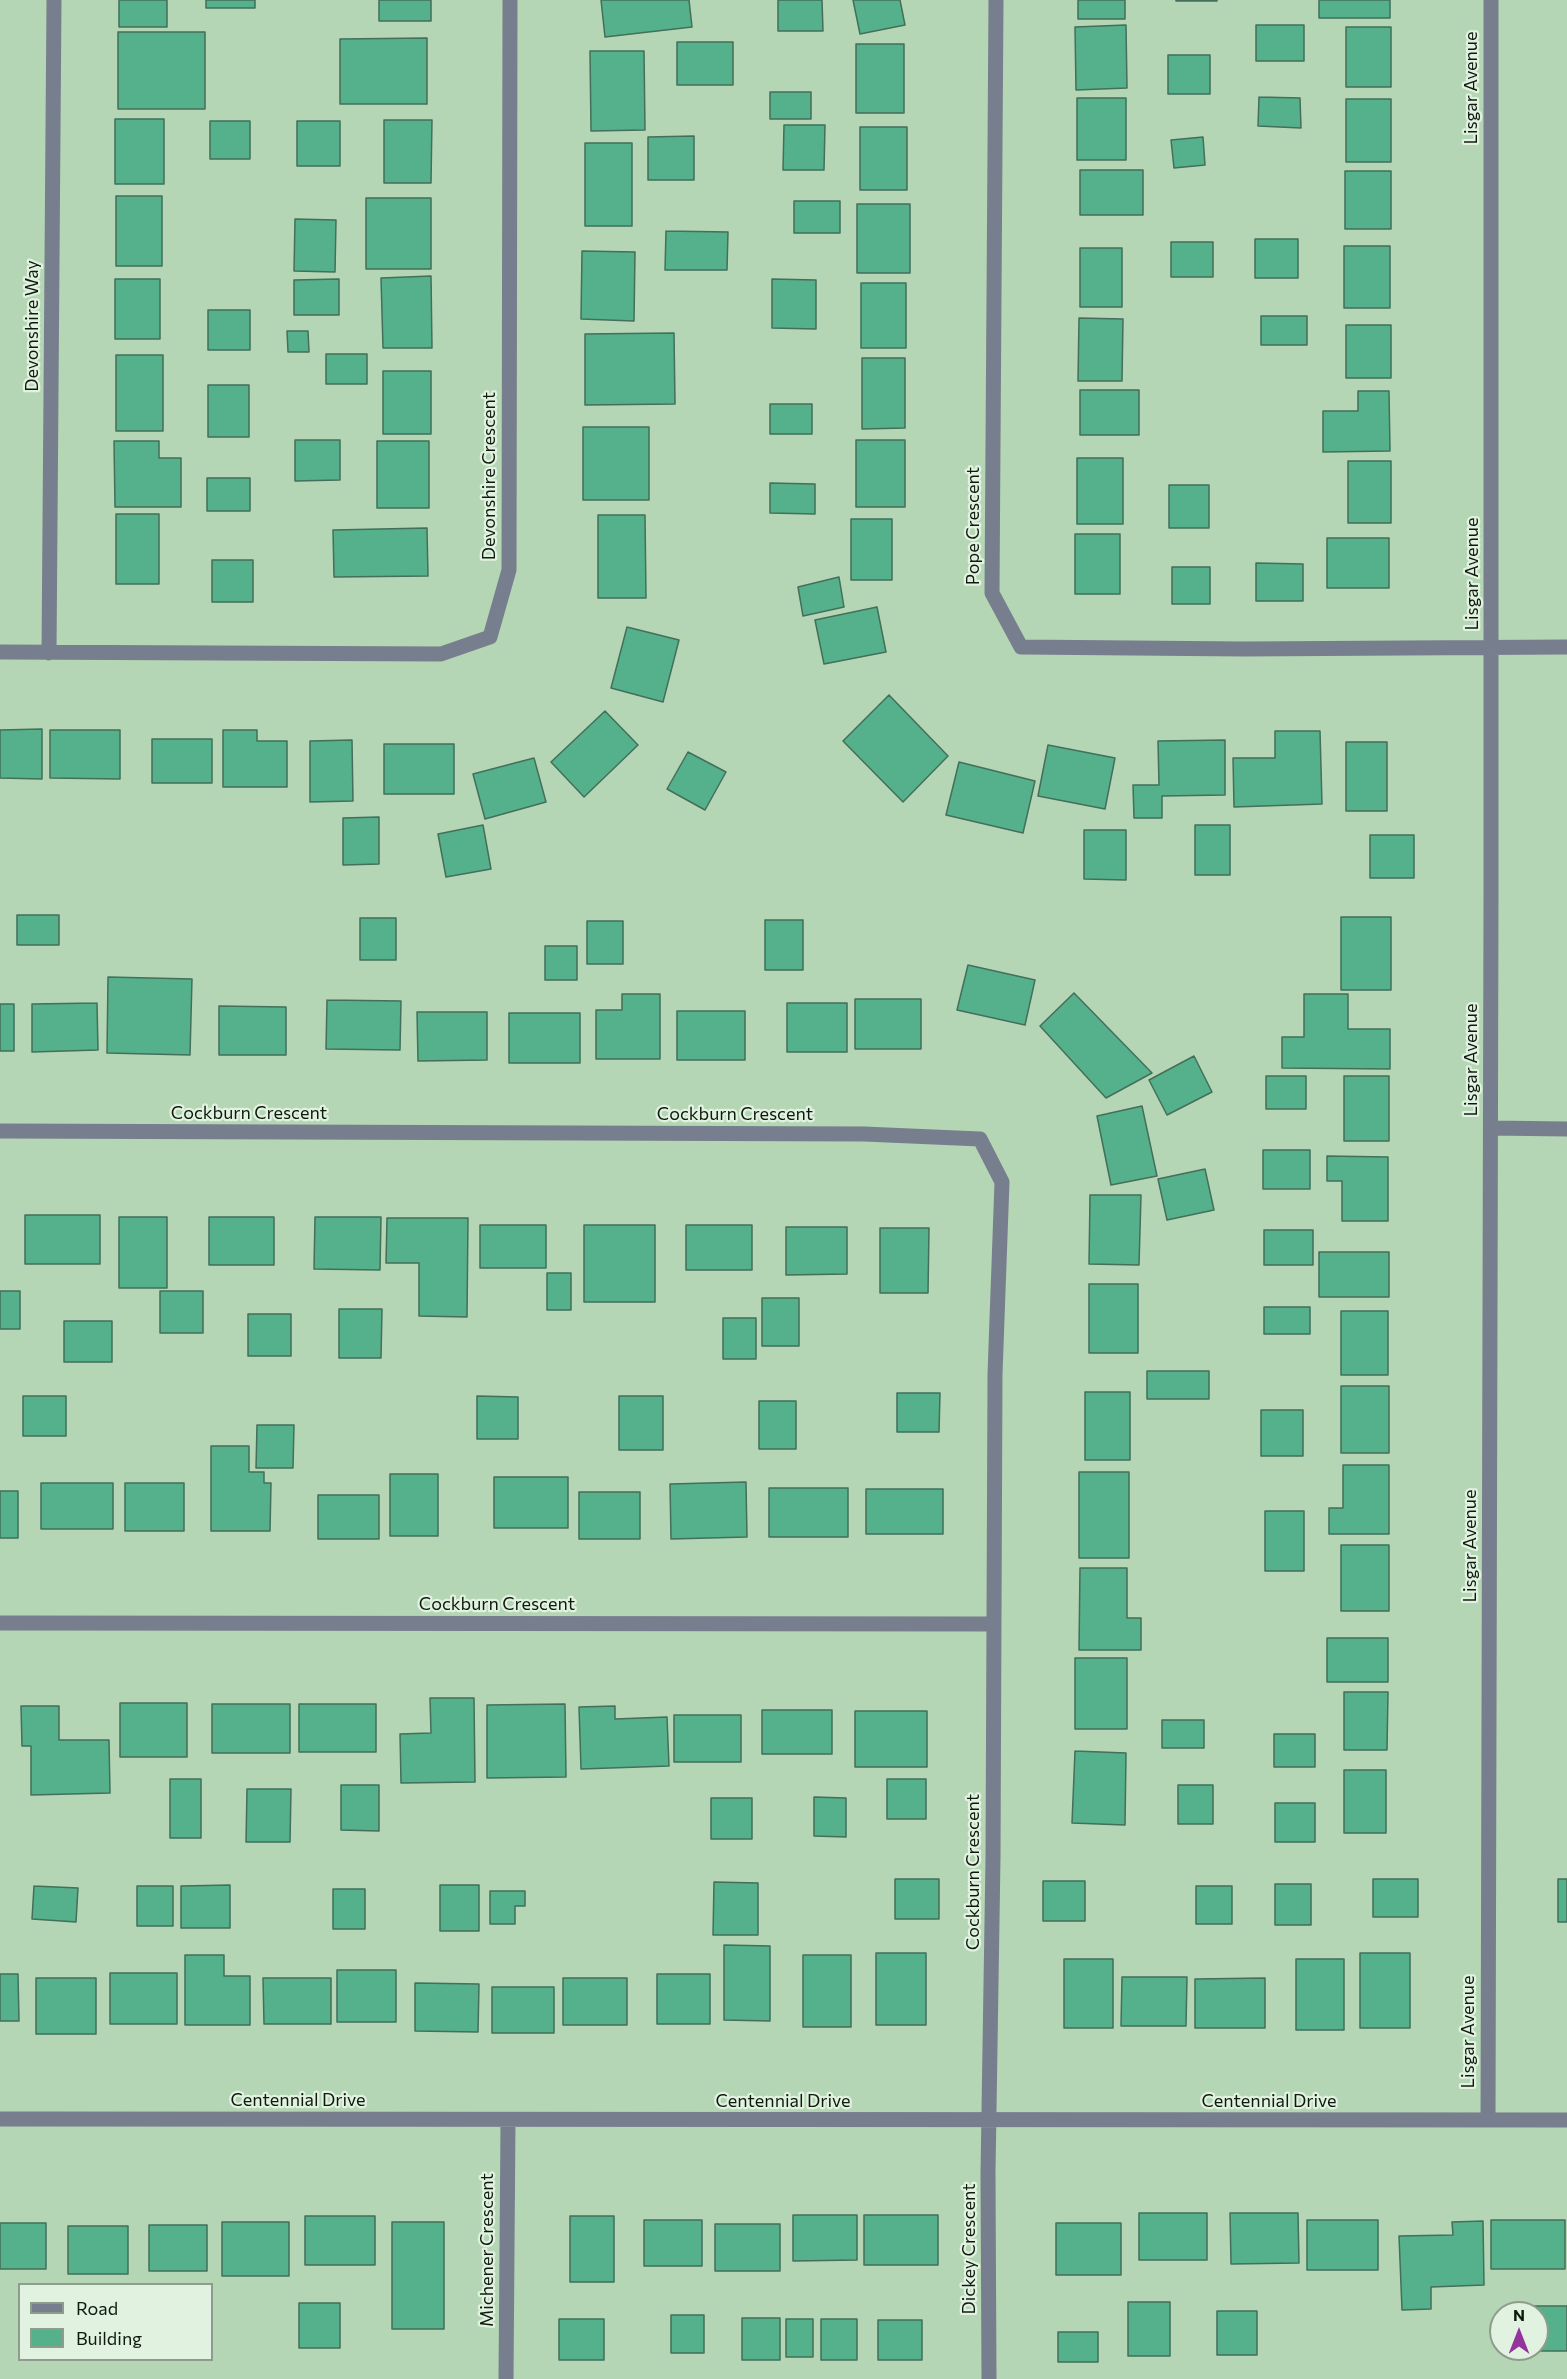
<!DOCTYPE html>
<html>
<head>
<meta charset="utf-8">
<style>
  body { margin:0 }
  #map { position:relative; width:1567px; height:2379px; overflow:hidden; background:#b5d6b4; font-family:Commissioner,sans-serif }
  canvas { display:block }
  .legend { position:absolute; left:18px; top:2283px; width:195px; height:78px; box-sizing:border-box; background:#e1f2e0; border:2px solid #8d9c8c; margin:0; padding:8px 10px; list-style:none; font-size:18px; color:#0e1a0e }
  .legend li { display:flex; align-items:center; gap:12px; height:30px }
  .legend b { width:30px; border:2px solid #8d9c8c }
  .north { position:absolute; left:1489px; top:2301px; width:60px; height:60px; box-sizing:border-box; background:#e1f2e0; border:2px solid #8d9c8c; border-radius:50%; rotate:0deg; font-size:16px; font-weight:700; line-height:24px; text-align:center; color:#0e1a0e }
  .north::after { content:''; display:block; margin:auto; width:21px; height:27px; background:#94359d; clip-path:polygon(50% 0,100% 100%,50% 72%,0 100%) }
</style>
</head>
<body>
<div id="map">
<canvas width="1567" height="2379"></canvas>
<ul class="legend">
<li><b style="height:8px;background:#777f8f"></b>Road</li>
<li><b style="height:16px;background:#55b18b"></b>Building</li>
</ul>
<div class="north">N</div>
</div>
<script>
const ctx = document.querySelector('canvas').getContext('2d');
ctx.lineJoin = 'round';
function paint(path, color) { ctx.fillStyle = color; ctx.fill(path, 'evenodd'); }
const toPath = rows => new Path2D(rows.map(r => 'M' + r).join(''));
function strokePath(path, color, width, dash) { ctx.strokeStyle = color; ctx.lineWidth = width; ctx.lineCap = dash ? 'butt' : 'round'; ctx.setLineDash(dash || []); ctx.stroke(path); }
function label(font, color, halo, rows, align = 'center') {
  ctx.font = font + ' Commissioner,sans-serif'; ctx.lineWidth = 4.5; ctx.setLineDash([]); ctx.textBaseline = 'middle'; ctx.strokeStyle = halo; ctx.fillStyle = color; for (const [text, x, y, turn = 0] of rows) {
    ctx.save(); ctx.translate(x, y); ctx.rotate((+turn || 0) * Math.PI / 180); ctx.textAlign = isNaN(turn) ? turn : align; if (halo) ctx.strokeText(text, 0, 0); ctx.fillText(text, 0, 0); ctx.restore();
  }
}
const building = toPath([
  [119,0,167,0,167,27,119,27,119,0],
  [206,0,255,0,255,8,206,8,206,0],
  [379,0,431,0,431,21,379,21,379,0],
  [601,0,689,0,692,27,605,37,601,0],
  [778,0,822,0,823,31,778,31,778,0],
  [853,0,900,0,905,25,860,34,853,0],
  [1078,0,1125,0,1125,19,1078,19,1078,0],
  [1176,0,1217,0,1217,1,1176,1,1176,0],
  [1319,0,1390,0,1390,18,1319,18,1319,0],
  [1126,25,1127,88,1076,90,1075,27,1126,25],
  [1256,25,1304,25,1304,61,1256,61,1256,25],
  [1346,27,1391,27,1391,87,1346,87,1346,27],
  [118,32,205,32,205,109,118,109,118,32],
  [427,38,427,104,340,104,340,39,427,38],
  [677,42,733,42,733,85,677,85,677,42],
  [856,44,904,44,904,113,856,113,856,44],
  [590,51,644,51,645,130,591,131,590,51],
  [1168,55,1210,55,1210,94,1168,94,1168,55],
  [770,92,811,92,811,119,770,119,770,92],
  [1259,97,1300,98,1301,128,1258,126,1259,97],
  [1077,98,1126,98,1126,160,1077,160,1077,98],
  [1346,99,1391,99,1391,162,1346,162,1346,99],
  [115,119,164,119,164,184,115,184,115,119],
  [384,120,432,120,431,183,384,183,384,120],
  [210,121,250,121,250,159,210,159,210,121],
  [297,121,340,121,340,166,297,166,297,121],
  [784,125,825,125,824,170,783,170,784,125],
  [860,127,907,127,907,190,860,190,860,127],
  [694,136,694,180,648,180,648,137,694,136],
  [1203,137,1205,165,1174,168,1171,140,1203,137],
  [585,143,632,143,632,226,585,226,585,143],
  [1080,170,1143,170,1143,215,1080,215,1080,170],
  [1345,171,1391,171,1391,229,1345,229,1345,171],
  [116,196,162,196,162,266,116,266,116,196],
  [366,198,431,198,431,269,366,269,366,198],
  [794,201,840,201,840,233,794,233,794,201],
  [857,204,910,204,910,273,857,273,857,204],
  [295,219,336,220,335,272,294,271,295,219],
  [666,231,728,232,727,270,665,270,666,231],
  [1255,239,1298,239,1298,278,1255,278,1255,239],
  [1171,242,1213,242,1213,277,1171,277,1171,242],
  [1344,246,1390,246,1390,308,1344,308,1344,246],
  [1080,248,1122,248,1122,307,1080,307,1080,248],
  [582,251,635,252,634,321,581,319,582,251],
  [431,276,432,348,383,348,381,278,431,276],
  [115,279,160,279,160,339,115,339,115,279],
  [339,279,339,315,294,315,294,280,339,279],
  [772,279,816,280,816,329,772,328,772,279],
  [861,283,906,283,906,348,861,348,861,283],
  [208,310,250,310,250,350,208,350,208,310],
  [1261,316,1307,316,1307,345,1261,345,1261,316],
  [1079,318,1123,319,1122,381,1078,381,1079,318],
  [1346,325,1391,325,1391,378,1346,378,1346,325],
  [287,331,308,331,309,352,288,352,287,331],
  [674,333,675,404,585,405,585,334,674,333],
  [326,354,367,354,367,384,326,384,326,354],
  [116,355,163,355,163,431,116,431,116,355],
  [862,358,905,358,905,428,862,429,862,358],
  [383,371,431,371,431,434,383,434,383,371],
  [208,385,249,385,249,437,208,437,208,385],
  [1080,390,1139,390,1139,435,1080,435,1080,390],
  [1358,391,1389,391,1390,451,1323,452,1323,411,1358,411,1358,391],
  [770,404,812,404,812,434,770,434,770,404],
  [583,427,649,427,649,500,583,500,583,427],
  [295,440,340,440,340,480,295,481,295,440],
  [856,440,905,440,905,507,856,507,856,440],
  [114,441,159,441,159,458,181,458,181,507,115,507,114,441],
  [377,441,429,441,429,508,377,508,377,441],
  [1077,458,1123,458,1123,524,1077,524,1077,458],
  [1348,461,1391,461,1391,523,1348,523,1348,461],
  [207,478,250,478,250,511,207,511,207,478],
  [770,483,815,484,815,514,770,513,770,483],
  [1169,485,1209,485,1209,528,1169,528,1169,485],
  [116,514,159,514,159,584,116,584,116,514],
  [598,515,645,515,646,598,598,598,598,515],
  [851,519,892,519,892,580,851,580,851,519],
  [427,528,428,576,334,577,333,530,427,528],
  [1075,534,1120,534,1120,594,1075,594,1075,534],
  [1327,538,1389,538,1389,588,1327,588,1327,538],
  [212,560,253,560,253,602,212,602,212,560],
  [1256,563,1303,564,1303,601,1256,601,1256,563],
  [1172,567,1210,567,1210,604,1172,604,1172,567],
  [839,577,844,607,803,616,798,587,839,577],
  [877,607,886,652,824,664,815,620,877,607],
  [627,627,679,640,663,702,611,688,627,627],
  [889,695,948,756,903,802,843,741,889,695],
  [605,711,638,745,584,797,551,762,605,711],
  [42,729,42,779,0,778,0,730,42,729],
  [50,730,120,730,120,779,50,778,50,730],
  [223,730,257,730,257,741,287,741,287,787,223,787,223,730],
  [1275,731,1320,731,1322,804,1234,807,1233,758,1275,758,1275,731],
  [152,739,212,739,212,783,152,783,152,739],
  [352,740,353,801,310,802,310,741,352,740],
  [1225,740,1225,795,1162,796,1162,818,1134,818,1133,785,1159,785,1158,741,1225,740],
  [1346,742,1387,742,1387,811,1346,811,1346,742],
  [384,744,454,744,454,794,384,794,384,744],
  [1048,745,1115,758,1105,809,1038,796,1048,745],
  [688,752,726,772,705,810,667,789,688,752],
  [534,758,546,802,485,819,473,774,534,758],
  [959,762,1035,781,1023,833,946,815,959,762],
  [379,817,379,864,343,865,343,818,379,817],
  [483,825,491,869,446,877,438,834,483,825],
  [1195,825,1230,825,1230,875,1195,875,1195,825],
  [1084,830,1126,830,1126,880,1084,879,1084,830],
  [1370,835,1414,835,1414,878,1370,878,1370,835],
  [17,915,59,915,59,945,17,945,17,915],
  [1341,917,1391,917,1391,990,1341,990,1341,917],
  [360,918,396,918,396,960,360,960,360,918],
  [765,920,803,920,803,970,765,970,765,920],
  [587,921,623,921,623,964,587,964,587,921],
  [545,946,577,946,577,980,545,980,545,946],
  [968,965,1035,980,1025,1025,957,1010,968,965],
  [108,977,192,979,190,1055,107,1053,108,977],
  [1074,993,1152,1073,1106,1098,1040,1026,1074,993],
  [622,994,660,994,660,1059,596,1059,596,1010,622,1010,622,994],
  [1304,994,1348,994,1348,1029,1390,1029,1390,1069,1282,1068,1282,1037,1304,1037,1304,994],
  [855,999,921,999,921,1049,855,1049,855,999],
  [327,1000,401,1001,400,1050,326,1049,327,1000],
  [97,1003,98,1050,32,1052,32,1004,97,1003],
  [787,1003,847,1003,847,1052,787,1052,787,1003],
  [0,1004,14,1004,14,1051,0,1051,0,1004],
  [219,1006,286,1007,286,1055,219,1055,219,1006],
  [677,1011,745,1011,745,1060,677,1060,677,1011],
  [417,1012,487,1012,487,1060,418,1061,417,1012],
  [509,1013,580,1013,580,1063,509,1063,509,1013],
  [1194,1056,1212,1092,1167,1115,1149,1080,1194,1056],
  [1266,1076,1306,1076,1306,1109,1266,1109,1266,1076],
  [1344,1076,1389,1076,1389,1141,1344,1141,1344,1076],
  [1142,1106,1157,1176,1111,1185,1097,1116,1142,1106],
  [1263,1150,1310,1150,1310,1189,1263,1189,1263,1150],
  [1327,1156,1388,1157,1388,1221,1342,1221,1342,1181,1327,1181,1327,1156],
  [1205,1169,1214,1210,1167,1220,1158,1179,1205,1169],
  [1090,1195,1141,1195,1139,1265,1089,1264,1090,1195],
  [25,1215,100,1215,100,1264,25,1264,25,1215],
  [119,1217,167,1217,167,1288,119,1288,119,1217],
  [209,1217,274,1217,274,1265,209,1265,209,1217],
  [315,1217,381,1217,380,1270,314,1269,315,1217],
  [387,1218,468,1218,467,1317,419,1316,419,1263,386,1263,387,1218],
  [480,1225,546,1225,546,1268,480,1268,480,1225],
  [584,1225,655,1225,655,1302,584,1302,584,1225],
  [686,1225,752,1225,752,1270,686,1270,686,1225],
  [786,1227,847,1227,847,1274,786,1275,786,1227],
  [880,1228,929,1228,928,1293,880,1293,880,1228],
  [1264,1230,1313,1230,1313,1265,1264,1265,1264,1230],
  [1319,1252,1389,1252,1389,1297,1319,1297,1319,1252],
  [547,1273,571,1273,571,1310,547,1310,547,1273],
  [1089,1284,1138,1284,1138,1353,1089,1353,1089,1284],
  [0,1291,20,1291,20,1329,0,1329,0,1291],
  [160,1291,203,1291,203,1333,160,1333,160,1291],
  [762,1298,799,1298,799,1346,762,1346,762,1298],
  [1264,1307,1310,1307,1310,1334,1264,1334,1264,1307],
  [339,1309,382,1309,381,1358,339,1358,339,1309],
  [1341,1311,1388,1311,1388,1375,1341,1375,1341,1311],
  [248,1314,291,1314,291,1356,248,1356,248,1314],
  [723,1318,756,1318,756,1359,723,1359,723,1318],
  [64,1321,112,1321,112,1362,64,1362,64,1321],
  [1147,1371,1209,1371,1209,1399,1147,1399,1147,1371],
  [1341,1386,1389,1386,1389,1453,1341,1453,1341,1386],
  [1085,1392,1130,1392,1130,1460,1085,1460,1085,1392],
  [897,1393,940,1393,939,1432,897,1432,897,1393],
  [23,1396,66,1396,66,1436,23,1436,23,1396],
  [477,1396,518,1397,518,1439,477,1439,477,1396],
  [619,1396,663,1396,663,1450,619,1450,619,1396],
  [759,1401,796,1401,796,1449,759,1449,759,1401],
  [1261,1410,1303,1410,1303,1456,1261,1456,1261,1410],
  [257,1425,294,1425,293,1468,256,1468,257,1425],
  [211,1446,249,1446,249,1472,264,1472,264,1483,271,1483,270,1531,211,1531,211,1446],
  [1343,1465,1389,1465,1389,1534,1329,1534,1329,1508,1343,1508,1343,1465],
  [1079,1472,1129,1472,1129,1558,1079,1558,1079,1472],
  [390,1474,438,1474,438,1536,390,1536,390,1474],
  [494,1477,568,1477,568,1528,494,1528,494,1477],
  [746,1482,747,1537,671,1539,670,1484,746,1482],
  [41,1483,113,1483,113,1529,41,1529,41,1483],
  [125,1483,184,1483,184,1531,125,1531,125,1483],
  [769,1488,848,1488,848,1537,769,1537,769,1488],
  [866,1489,943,1489,943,1534,866,1534,866,1489],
  [0,1491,18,1491,18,1538,0,1538,0,1491],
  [579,1492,640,1492,640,1539,579,1539,579,1492],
  [318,1495,379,1495,379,1539,318,1539,318,1495],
  [1265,1511,1304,1511,1304,1571,1265,1571,1265,1511],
  [1341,1545,1389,1545,1389,1611,1341,1611,1341,1545],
  [1080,1568,1127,1568,1127,1618,1141,1618,1141,1650,1079,1650,1080,1568],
  [1327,1638,1388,1638,1388,1682,1327,1682,1327,1638],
  [1075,1658,1127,1658,1127,1729,1075,1729,1075,1658],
  [1344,1692,1388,1692,1387,1750,1344,1750,1344,1692],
  [430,1698,474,1698,475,1782,401,1783,400,1734,431,1733,430,1698],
  [120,1703,187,1703,187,1757,120,1757,120,1703],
  [212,1704,290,1704,290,1753,212,1753,212,1704],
  [299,1704,376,1704,376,1752,299,1752,299,1704],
  [565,1704,566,1777,487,1778,487,1705,565,1704],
  [21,1706,59,1706,59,1740,109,1740,110,1793,31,1795,31,1746,22,1746,21,1706],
  [615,1706,615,1719,667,1717,669,1766,581,1769,579,1707,615,1706],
  [762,1710,832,1710,832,1754,762,1754,762,1710],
  [855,1711,927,1711,927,1767,855,1767,855,1711],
  [674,1715,741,1715,741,1762,674,1762,674,1715],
  [1162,1720,1204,1720,1204,1748,1162,1748,1162,1720],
  [1274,1734,1315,1734,1315,1767,1274,1767,1274,1734],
  [1075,1751,1126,1753,1125,1825,1072,1823,1075,1751],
  [1344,1770,1386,1770,1386,1833,1344,1833,1344,1770],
  [170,1779,201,1779,201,1838,170,1838,170,1779],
  [887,1779,926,1779,926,1819,887,1819,887,1779],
  [341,1785,379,1785,379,1831,341,1830,341,1785],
  [1178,1785,1213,1785,1213,1824,1178,1824,1178,1785],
  [247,1789,291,1789,290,1842,246,1842,247,1789],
  [814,1797,846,1798,846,1837,814,1836,814,1797],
  [711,1798,752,1798,752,1839,711,1839,711,1798],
  [1275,1803,1315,1803,1315,1842,1275,1842,1275,1803],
  [895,1879,939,1879,939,1919,895,1919,895,1879],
  [1373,1879,1418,1879,1418,1917,1373,1917,1373,1879],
  [1558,1879,1567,1879,1567,1922,1558,1922,1558,1879],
  [1043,1881,1085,1881,1085,1921,1043,1921,1043,1881],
  [714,1882,758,1883,758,1935,713,1935,714,1882],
  [1275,1884,1311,1884,1311,1925,1275,1925,1275,1884],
  [230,1885,230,1928,181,1928,181,1886,230,1885],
  [440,1885,479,1885,479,1931,440,1931,440,1885],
  [34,1886,78,1888,76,1922,32,1919,34,1886],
  [137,1886,173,1886,173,1926,137,1926,137,1886],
  [1196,1886,1232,1886,1232,1924,1196,1924,1196,1886],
  [333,1889,365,1889,365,1929,333,1929,333,1889],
  [490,1891,525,1891,525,1906,515,1906,515,1924,490,1924,490,1891],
  [724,1945,770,1946,770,2021,724,2020,724,1945],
  [876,1953,926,1953,926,2025,876,2025,876,1953],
  [1360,1953,1410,1953,1410,2028,1360,2028,1360,1953],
  [185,1955,224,1955,224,1976,250,1976,250,2025,185,2025,185,1955],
  [803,1955,851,1955,851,2027,803,2027,803,1955],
  [1064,1959,1113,1959,1113,2028,1064,2028,1064,1959],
  [1296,1959,1344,1959,1344,2030,1296,2030,1296,1959],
  [337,1970,396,1970,396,2022,337,2022,337,1970],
  [110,1973,177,1973,177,2024,110,2024,110,1973],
  [0,1974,18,1974,19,2021,0,2021,0,1974],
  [657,1974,710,1974,710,2024,657,2024,657,1974],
  [1122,1977,1187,1977,1186,2026,1121,2026,1122,1977],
  [36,1978,96,1978,96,2034,36,2034,36,1978],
  [263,1978,331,1978,331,2024,264,2024,263,1978],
  [563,1978,627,1978,627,2025,563,2025,563,1978],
  [1265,1978,1265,2028,1195,2028,1195,1979,1265,1978],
  [415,1983,479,1984,478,2032,415,2031,415,1983],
  [492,1987,554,1987,554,2033,492,2033,492,1987],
  [1139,2213,1207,2213,1207,2260,1139,2260,1139,2213],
  [1230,2213,1298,2213,1299,2263,1231,2264,1230,2213],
  [793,2215,857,2215,857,2260,793,2261,793,2215],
  [864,2215,938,2215,938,2265,864,2265,864,2215],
  [305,2216,375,2216,375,2265,305,2265,305,2216],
  [570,2216,614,2216,614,2282,570,2282,570,2216],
  [644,2220,702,2220,702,2266,644,2266,644,2220],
  [1307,2220,1378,2220,1378,2270,1307,2270,1307,2220],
  [1491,2220,1565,2220,1565,2269,1491,2269,1491,2220],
  [1483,2221,1484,2285,1431,2287,1431,2309,1402,2310,1399,2236,1453,2235,1452,2222,1483,2221],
  [222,2222,289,2222,289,2276,222,2276,222,2222],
  [392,2222,444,2222,444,2329,392,2329,392,2222],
  [0,2223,46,2223,46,2269,0,2269,0,2223],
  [1056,2223,1121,2223,1121,2275,1056,2275,1056,2223],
  [715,2224,780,2224,780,2271,715,2271,715,2224],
  [149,2225,207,2225,207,2271,149,2271,149,2225],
  [68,2226,128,2226,128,2274,68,2274,68,2226],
  [1128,2302,1170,2302,1170,2356,1128,2356,1128,2302],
  [299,2303,340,2303,340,2348,299,2348,299,2303],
  [1534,2306,1567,2306,1567,2351,1534,2351,1537,2349,1537,2313,1534,2313,1534,2306],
  [1217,2311,1257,2311,1257,2355,1217,2355,1217,2311],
  [671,2315,704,2315,704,2353,671,2353,671,2315],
  [742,2318,780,2318,780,2360,742,2360,742,2318],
  [559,2319,604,2319,604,2360,559,2360,559,2319],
  [786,2319,813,2319,813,2357,786,2357,786,2319],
  [821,2319,857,2319,857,2360,821,2360,821,2319],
  [878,2320,922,2320,922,2360,878,2360,878,2320],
  [1058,2332,1098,2332,1098,2362,1058,2362,1058,2332]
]);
paint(building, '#55b18b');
strokePath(building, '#436f5b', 1.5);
strokePath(toPath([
  [996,0,992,593,1021,647,1244,649,1567,647],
  [0,652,441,654,490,637,509,570,510,0],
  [49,653,54,0],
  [1491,1128,1567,1129],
  [0,1131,864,1134,980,1139,1002,1182,995,1374,993,1858,988,2173,989,2379],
  [0,1623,993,1624],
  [0,2119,1567,2120],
  [1488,2120,1491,897,1491,0],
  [506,2379,508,2121]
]), '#777f8f', 15);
label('18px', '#0e1a0e', '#e1f2e0', [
  ["Lisgar Avenue",1471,88,-90],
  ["Devonshire Way",32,326,-90],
  ["Devonshire Crescent",489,476,-90],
  ["Pope Crescent",973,526,-90],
  ["Lisgar Avenue",1472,574,-90],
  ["Lisgar Avenue",1471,1060,-90],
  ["Cockburn Crescent",249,1113],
  ["Cockburn Crescent",735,1114],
  ["Lisgar Avenue",1470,1546,-90],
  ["Cockburn Crescent",497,1604],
  ["Cockburn Crescent",973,1872,-90],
  ["Lisgar Avenue",1468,2032,-90],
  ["Centennial Drive",298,2100],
  ["Centennial Drive",783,2101],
  ["Centennial Drive",1269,2101],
  ["Dickey Crescent",969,2249,-90],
  ["Michener Crescent",487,2250,-90]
]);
</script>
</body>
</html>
